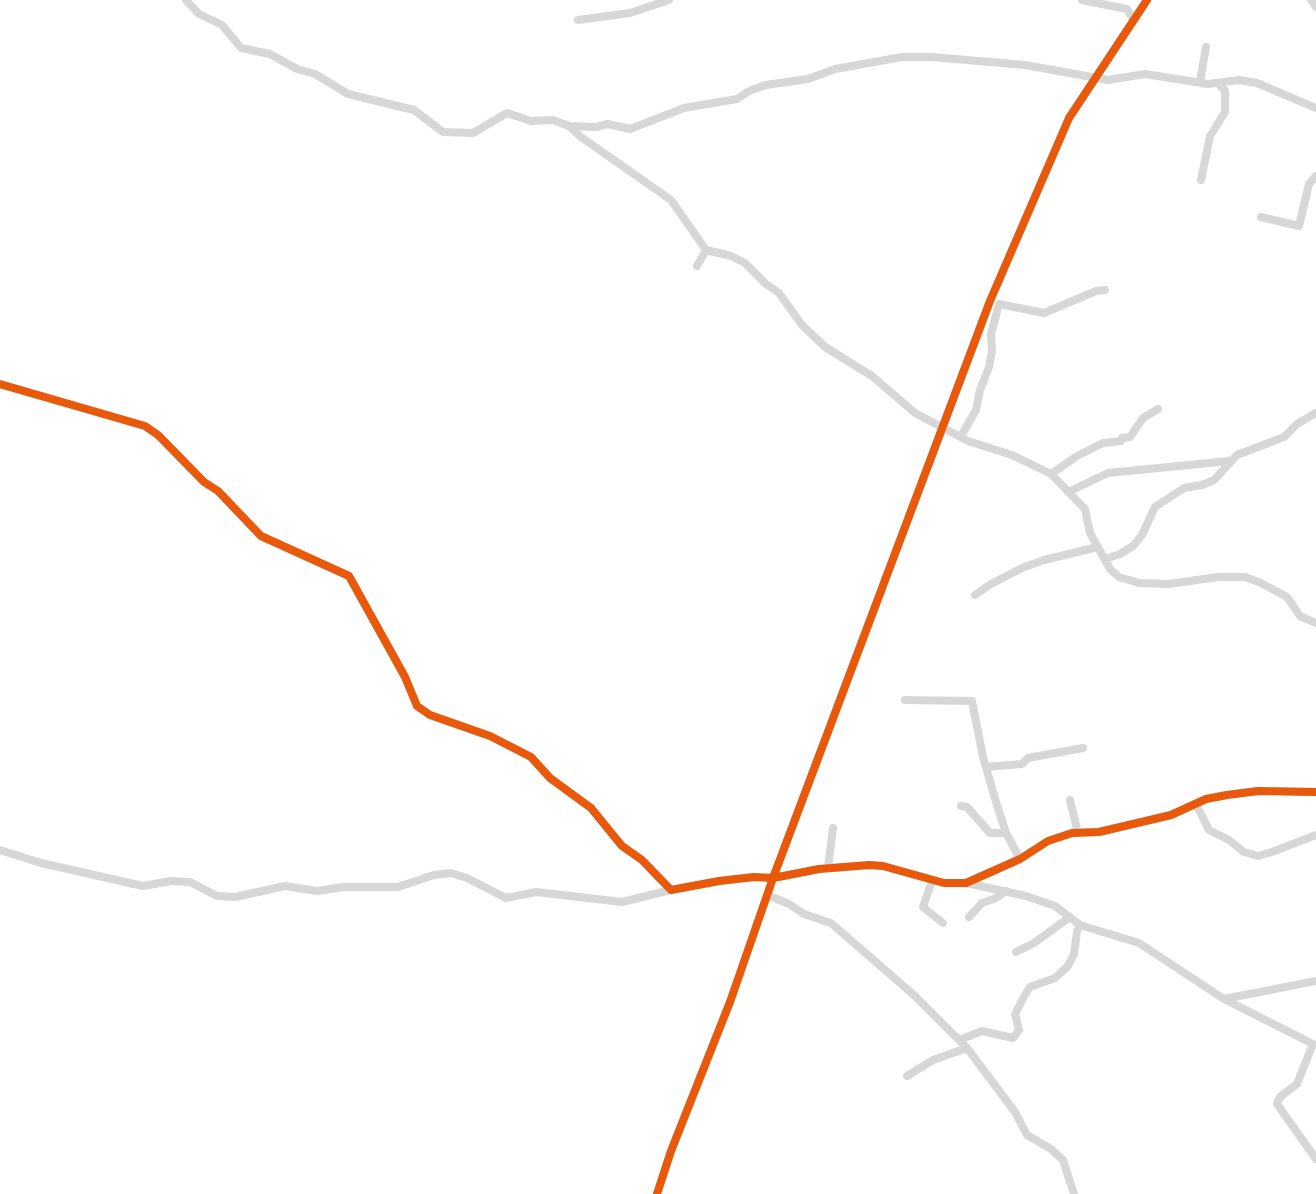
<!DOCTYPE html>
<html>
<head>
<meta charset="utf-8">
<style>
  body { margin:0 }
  canvas { display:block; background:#fff }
</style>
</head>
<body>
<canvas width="1316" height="1194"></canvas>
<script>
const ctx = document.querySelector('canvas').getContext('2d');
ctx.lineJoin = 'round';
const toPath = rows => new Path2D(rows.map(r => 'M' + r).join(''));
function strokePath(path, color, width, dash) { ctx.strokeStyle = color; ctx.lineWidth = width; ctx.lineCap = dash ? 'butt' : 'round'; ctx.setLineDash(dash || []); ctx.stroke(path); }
strokePath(toPath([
  [186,0,199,14,222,25,241,48,270,54,297,69,315,74,348,94,414,110,443,132,473,133,507,113,531,121,553,120,569,126,581,137,671,200,706,250],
  [1082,0,1127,9,1133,19],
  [1311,0,1316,7],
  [578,20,630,13,669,0],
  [1200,82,1206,47],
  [569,126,596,127,608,124,630,129,684,108,737,99,749,91,766,85,808,79,835,69,902,57,932,57,1025,65,1108,80,1145,74,1208,84,1239,80,1257,83,1316,108],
  [1201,180,1210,136,1225,112,1225,91,1218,83],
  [1261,217,1299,226,1309,184,1316,176],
  [697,266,706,250,731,256,745,263,766,284,779,293,802,325,825,347,872,376,915,413,968,441,1012,455,1051,474,1085,509,1090,533,1110,569,1119,577,1139,583,1169,584,1218,577,1245,577,1261,583,1287,597,1300,616,1316,623],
  [0,384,145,426,158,435,204,482,218,491,261,536,349,576,405,677,417,706,430,715,490,736,531,757,550,778,591,808,622,846,642,860,671,890,719,881,754,877,773,878,819,869,869,865,883,866,944,883,966,883,1020,859,1048,841,1072,833,1099,832,1171,815,1206,799,1227,795,1258,791,1316,792],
  [961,436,976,410,980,390,989,367,992,351,991,334,999,304,1044,313,1096,291,1105,290],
  [1051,474,1077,456,1103,443,1121,441,1122,438,1130,437,1143,418,1158,409],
  [1070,491,1108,473,1229,461],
  [1105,559,1120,554,1133,546,1142,535,1155,507,1184,488,1202,485,1214,480,1237,455,1284,437,1297,424,1316,413],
  [975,595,991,584,1022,568,1044,560,1098,547],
  [905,700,972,701,983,757,996,802,1006,833,1020,859],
  [986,767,1022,764,1028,758,1083,748],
  [1070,800,1078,833],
  [1196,804,1209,830,1229,840,1244,852,1258,856,1272,852,1316,835],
  [961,806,967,807,990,833,1006,833],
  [0,850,41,863,143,886,171,881,190,882,217,896,235,897,285,886,317,891,343,887,398,887,434,875,451,873,467,878,506,898,536,892,622,902,671,890],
  [828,868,833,828],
  [932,881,923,907,943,923],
  [966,883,1026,896,1055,906,1080,925,1139,943,1224,999,1313,1044,1297,1084,1280,1097,1277,1104,1316,1159],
  [767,895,789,904,804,914,831,923,915,996,967,1048,1015,1112,1027,1135,1051,1149,1063,1160,1074,1194],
  [969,917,982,903,996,898,1006,891],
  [1016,952,1034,943,1070,917],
  [1224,999,1316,981],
  [959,1040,982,1031,1013,1038,1019,1030,1015,1014,1025,995,1030,987,1055,978,1068,966,1074,954,1077,931,1080,925],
  [907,1076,933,1060,967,1048],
  [657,1194,671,1151,730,1002,773,878,990,301,1069,118,1147,0]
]), '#d7d7d7', 8);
strokePath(toPath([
  [0,384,145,426,158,435,204,482,218,491,261,536,349,576,405,677,417,706,430,715,490,736,531,757,550,778,591,808,622,846,642,860,671,890,719,881,754,877,773,878,819,869,869,865,883,866,944,883,966,883,1020,859,1048,841,1072,833,1099,832,1171,815,1206,799,1227,795,1258,791,1316,792],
  [657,1194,671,1151,730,1002,773,878,990,301,1069,118,1147,0]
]), '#e8590c', 8);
</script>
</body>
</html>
